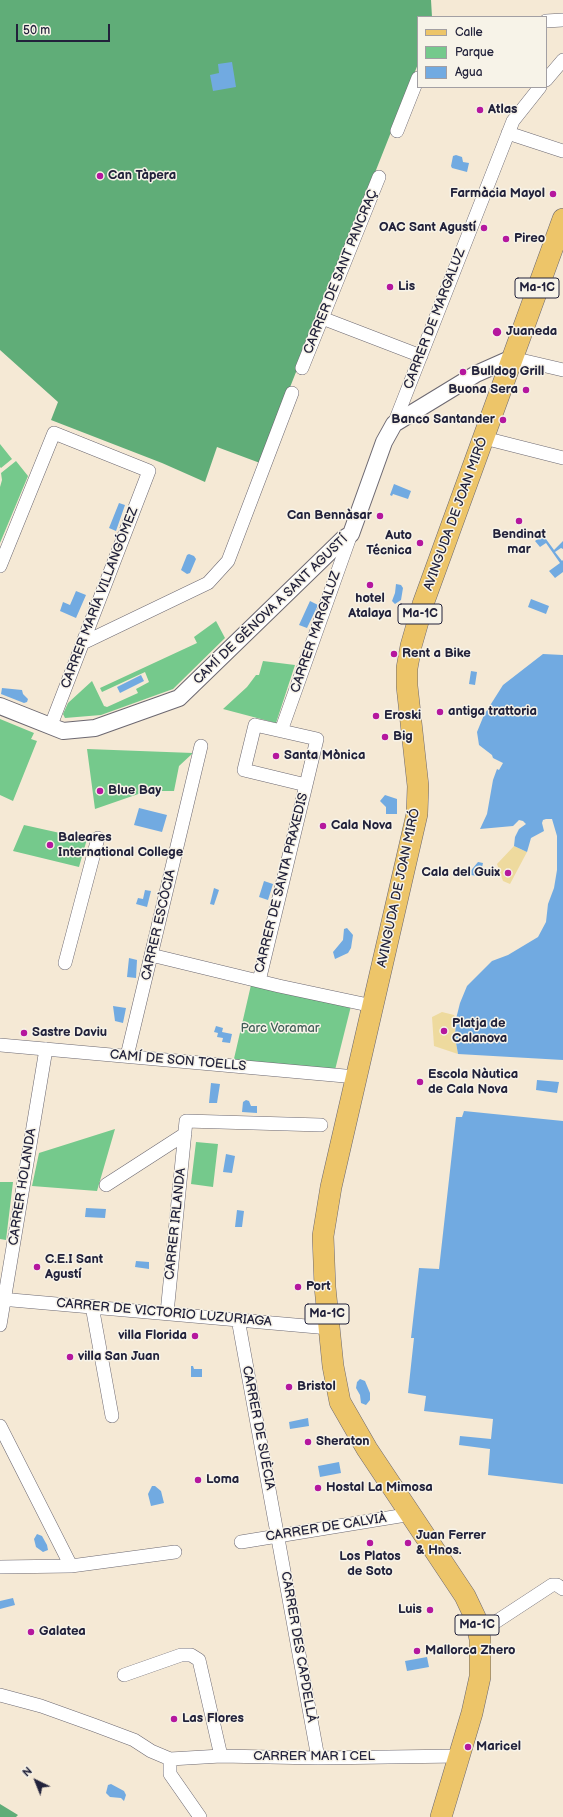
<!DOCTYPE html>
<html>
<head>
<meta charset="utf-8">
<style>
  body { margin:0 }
  #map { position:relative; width:563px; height:1817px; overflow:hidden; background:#f5e9d5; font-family:"Balsamiq Sans",sans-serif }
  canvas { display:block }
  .legend { position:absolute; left:417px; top:16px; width:130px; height:72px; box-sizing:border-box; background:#f7f3e8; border:1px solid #a29fa3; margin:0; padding:5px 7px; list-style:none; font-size:12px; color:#22223b }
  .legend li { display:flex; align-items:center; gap:8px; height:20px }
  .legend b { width:20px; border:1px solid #a29fa3 }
  .north { position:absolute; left:16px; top:1761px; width:40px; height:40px; -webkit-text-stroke:3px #f7f3e8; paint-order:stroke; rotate:317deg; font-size:11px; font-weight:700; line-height:16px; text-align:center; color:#22223b }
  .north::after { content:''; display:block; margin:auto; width:14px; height:18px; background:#22223b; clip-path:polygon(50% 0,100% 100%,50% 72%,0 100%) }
  .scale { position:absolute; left:16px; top:24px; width:94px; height:18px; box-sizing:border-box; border:2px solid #22223b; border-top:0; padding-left:5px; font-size:12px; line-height:14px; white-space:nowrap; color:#22223b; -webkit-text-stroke:3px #f7f3e8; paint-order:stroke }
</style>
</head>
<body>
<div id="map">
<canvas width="563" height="1817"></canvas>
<ul class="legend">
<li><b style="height:5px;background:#edc569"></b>Calle</li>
<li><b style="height:11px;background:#75c98c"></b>Parque</li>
<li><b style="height:11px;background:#71aae1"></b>Agua</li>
</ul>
<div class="north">N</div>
<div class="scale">50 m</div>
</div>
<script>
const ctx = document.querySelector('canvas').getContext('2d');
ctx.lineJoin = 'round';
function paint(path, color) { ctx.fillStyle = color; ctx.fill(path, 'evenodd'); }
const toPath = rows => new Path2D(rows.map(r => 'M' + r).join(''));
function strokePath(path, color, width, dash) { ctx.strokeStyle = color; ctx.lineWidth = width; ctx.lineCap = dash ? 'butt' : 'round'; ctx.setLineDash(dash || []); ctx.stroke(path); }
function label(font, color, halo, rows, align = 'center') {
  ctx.font = font + ' "Balsamiq Sans",sans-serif'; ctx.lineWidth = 3; ctx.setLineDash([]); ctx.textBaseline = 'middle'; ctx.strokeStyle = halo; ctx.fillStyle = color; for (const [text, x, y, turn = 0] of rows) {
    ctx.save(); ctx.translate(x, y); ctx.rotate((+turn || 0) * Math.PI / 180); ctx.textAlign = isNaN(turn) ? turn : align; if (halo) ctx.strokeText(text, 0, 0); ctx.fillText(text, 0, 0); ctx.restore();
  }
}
paint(toPath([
  [0,444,12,459,1,468,0,467],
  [16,461,28,476,0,543,0,487,2,480,1,473],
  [216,621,225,638,173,689,101,715,65,718,63,714,68,703,92,681,104,706,107,707,138,693,136,689,149,682,145,672,102,692,100,688,197,643,194,637],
  [263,661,295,665,276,723,223,709,247,687,256,675,259,675],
  [0,719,34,733,31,739,37,741,13,801,0,795],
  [87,749,193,753,179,766,174,791,147,791,95,809],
  [24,825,87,839,79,867,13,851],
  [251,985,351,1006,335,1070,233,1063],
  [115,1129,97,1191,32,1186,39,1153],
  [196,1142,218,1144,213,1187,191,1184],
  [0,1182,13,1182,6,1240,0,1239]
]), '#75c98c');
paint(toPath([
  [0,0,431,0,432,17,418,17,418,64,260,463,217,447,205,482,162,463,51,420,58,402,0,350],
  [0,1804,18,1815,16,1817,0,1817]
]), '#60ad78');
paint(toPath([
  [514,846,527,852,510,884,503,881,497,864],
  [442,1012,454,1015,456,1019,455,1037,458,1054,434,1046,432,1017]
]), '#eeda9e');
paint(toPath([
  [232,62,236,87,213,91,210,75,219,73,218,64],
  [456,155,462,157,463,162,469,163,467,172,452,168,451,166,453,156],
  [394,484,411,491,408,499,393,494,392,496,390,495],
  [119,503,125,505,116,531,109,528],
  [543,535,554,550,563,541,563,549,561,548,555,552,562,561,563,560,563,572,555,578,549,571,560,563,546,543,540,547,535,541],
  [189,554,194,556,196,559,190,573,187,574,181,570,187,555],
  [396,584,401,585,403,588,401,600,395,604,392,601,395,593],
  [76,591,86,595,76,618,60,611,63,602,70,605],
  [531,599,549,606,546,614,528,607],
  [310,601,318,605,307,628,299,625],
  [543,654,563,655,563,1060,458,1054,455,1037,456,1019,460,1003,467,986,492,961,508,955,538,937,546,922,548,904,554,888,557,870,557,836,552,819,546,819,543,820,542,823,544,831,531,838,527,852,514,846,515,837,519,829,526,824,523,821,519,820,513,826,480,829,487,814,493,780,497,769,499,770,503,763,493,758,492,755,479,745,477,732,484,715,503,685],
  [471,671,477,672,475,685,469,684],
  [141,675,144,681,120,693,117,687],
  [2,688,22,690,23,694,28,699,27,702,24,703,1,694],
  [385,795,397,799,397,814,386,814,386,807,380,801],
  [139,808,167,815,162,832,134,825],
  [478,862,483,863,480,876,469,875,468,874],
  [264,881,273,884,268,900,259,897],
  [214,888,219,890,214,905,210,904],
  [145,890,151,891,147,907,136,904,138,898,143,899],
  [347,928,353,935,351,948,348,953,335,959,333,952,343,940,344,929],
  [129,958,137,960,136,978,127,977],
  [113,1006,126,1008,123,1023,115,1021],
  [216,1026,223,1028,222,1032,232,1034,230,1043,222,1042,223,1038,217,1037,218,1033,214,1032],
  [537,1080,559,1082,557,1093,536,1090],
  [211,1083,220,1084,217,1103,209,1103],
  [246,1100,249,1101,251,1106,257,1106,257,1113,242,1112,243,1102],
  [464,1111,563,1121,563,1484,488,1475,490,1449,459,1445,460,1436,491,1439,493,1419,424,1411,426,1396,408,1393,414,1338,411,1338,419,1268,439,1269,456,1117,462,1117],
  [226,1154,235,1156,232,1173,223,1172],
  [86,1208,106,1209,105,1218,85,1217],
  [237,1210,244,1211,242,1227,235,1227],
  [136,1261,149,1262,149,1269,135,1267],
  [191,1366,193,1366,194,1369,202,1369,202,1377,191,1377],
  [360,1379,365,1381,370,1393,370,1400,366,1405,361,1403,360,1395,356,1388,357,1382],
  [308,1418,309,1426,290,1429,289,1422],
  [339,1462,341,1473,320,1477,318,1466],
  [152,1486,155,1486,161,1491,164,1503,151,1506,148,1494],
  [37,1534,42,1536,47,1545,48,1550,43,1552,36,1547,34,1539],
  [13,1598,15,1605,0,1609,0,1601],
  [427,1657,429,1667,407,1671,405,1661],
  [111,1784,124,1791,126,1795,124,1801,121,1798,110,1797,106,1793,108,1785]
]), '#71aae1');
const minor = toPath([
  [546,21,563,20],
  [546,80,563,60],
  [397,131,418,78],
  [508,133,563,151],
  [322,318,421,356],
  [512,358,563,370],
  [302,368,379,177],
  [394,424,513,121,540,87],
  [484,438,563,458],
  [0,566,54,433,149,471,51,725],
  [83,643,208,583,228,561,292,393],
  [255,725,317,739,306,785,244,770,255,725],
  [281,731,351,534],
  [151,955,279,986,373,1006],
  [65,963,98,838],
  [259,981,306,785],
  [0,1045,356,1077],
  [127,1056,201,746],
  [106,1185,185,1134],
  [0,1299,329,1328],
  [92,1306,112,1416],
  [167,1313,186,1121,321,1125],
  [238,1319,318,1758],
  [0,1325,46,1049],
  [0,1426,71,1566],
  [241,1542,412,1514],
  [0,1567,71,1566,175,1552],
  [478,1627,491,1625,552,1585,557,1585,563,1589],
  [124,1675,181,1655,191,1655,199,1660,221,1756],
  [0,1695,41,1706,94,1725,134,1740,151,1751,170,1759,221,1756,318,1758,459,1756],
  [170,1759,170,1774,200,1817]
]);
const tertiary = toPath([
  [0,706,63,731,95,728,179,698,343,539,351,534,384,442,394,424,476,374,512,358]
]);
const primary = toPath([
  [441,1817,472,1713,480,1677,480,1639,475,1617,465,1596,367,1449,340,1402,333,1366,325,1287,323,1236,331,1187,417,814,418,786,407,686,407,668,411,646,423,604,563,219]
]);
strokePath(minor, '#6c6871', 14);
strokePath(tertiary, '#6c6871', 18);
strokePath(primary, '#6c6871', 22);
strokePath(minor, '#fff', 13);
strokePath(tertiary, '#fff', 16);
strokePath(primary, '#edc569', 21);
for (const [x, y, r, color] of [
  [480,110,4,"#b5179e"],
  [100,176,4,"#b5179e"],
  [553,194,4,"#b5179e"],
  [484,228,4,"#b5179e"],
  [506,239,4,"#b5179e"],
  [390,287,4,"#b5179e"],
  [497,332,5,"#b5179e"],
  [463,372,4,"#b5179e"],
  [526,390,4,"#b5179e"],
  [503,420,4,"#b5179e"],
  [380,516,4,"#b5179e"],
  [519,521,4,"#b5179e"],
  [420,543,4,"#b5179e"],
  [370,585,4,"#b5179e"],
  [394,654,4,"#b5179e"],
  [440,712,4,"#b5179e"],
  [376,716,4,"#b5179e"],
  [385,737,4,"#b5179e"],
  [276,756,4,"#b5179e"],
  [100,791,4,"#b5179e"],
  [323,826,4,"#b5179e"],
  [50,845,4,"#b5179e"],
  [508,873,4,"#b5179e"],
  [444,1031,4,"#b5179e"],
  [24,1033,4,"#b5179e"],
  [420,1082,4,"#b5179e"],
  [37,1267,4,"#b5179e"],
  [298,1287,4,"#b5179e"],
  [195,1336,4,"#b5179e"],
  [70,1357,4,"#b5179e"],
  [289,1387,4,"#b5179e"],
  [308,1442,4,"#b5179e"],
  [198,1480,4,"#b5179e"],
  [318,1488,4,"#b5179e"],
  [370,1543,4,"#b5179e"],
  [408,1543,4,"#b5179e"],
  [430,1610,4,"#b5179e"],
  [31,1632,4,"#b5179e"],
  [417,1651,4,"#b5179e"],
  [174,1719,4,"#b5179e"],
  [468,1747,4,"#b5179e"]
]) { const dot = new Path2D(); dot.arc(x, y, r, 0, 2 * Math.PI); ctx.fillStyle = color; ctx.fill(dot); strokePath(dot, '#f7f3e8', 1.5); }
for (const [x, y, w] of [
  [537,288,44],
  [420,614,44],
  [327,1314,44],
  [477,1625,44]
]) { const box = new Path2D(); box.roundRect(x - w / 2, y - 10, w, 20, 3); ctx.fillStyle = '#f7f3e8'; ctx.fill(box); strokePath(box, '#22223b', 1); }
label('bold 12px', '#22223b', null, [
  ["Ma-1C",537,288],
  ["Ma-1C",420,614],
  ["Ma-1C",327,1314],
  ["Ma-1C",477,1625]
]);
label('bold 13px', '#22223b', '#f7f3e8', [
  ["Atlas",488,110],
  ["Can Tàpera",108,176],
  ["Farmàcia Mayol",545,194,"right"],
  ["OAC Sant Agustí",476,228,"right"],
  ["Pireo",514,239],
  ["Lis",398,287],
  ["Juaneda",506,332],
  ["Bulldog Grill",471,372],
  ["Buona Sera",518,390,"right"],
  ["Banco Santander",495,420,"right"],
  ["Can Bennàsar",372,516,"right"],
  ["Bendinat",519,535,"center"],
  ["mar",519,550,"center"],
  ["Auto",412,536,"right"],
  ["Técnica",412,551,"right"],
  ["hotel",370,599,"center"],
  ["Atalaya",370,614,"center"],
  ["Rent a Bike",402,654],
  ["antiga trattoria",448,712],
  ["Eroski",384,716],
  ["Big",393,737],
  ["Santa Mònica",284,756],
  ["Blue Bay",108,791],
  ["Cala Nova",331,826],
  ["Baleares",58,838],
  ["International College",58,853],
  ["Cala del Guix",500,873,"right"],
  ["Platja de",452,1024],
  ["Calanova",452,1039],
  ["Sastre Daviu",32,1033],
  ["Escola Nàutica",428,1075],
  ["de Cala Nova",428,1090],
  ["C.E.I Sant",45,1260],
  ["Agustí",45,1275],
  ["Port",306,1287],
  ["villa Florida",187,1336,"right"],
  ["villa San Juan",78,1357],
  ["Bristol",297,1387],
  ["Sheraton",316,1442],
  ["Loma",206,1480],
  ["Hostal La Mimosa",326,1488],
  ["Juan Ferrer",416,1536],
  ["& Hnos.",416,1551],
  ["Los Platos",370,1557,"center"],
  ["de Soto",370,1572,"center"],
  ["Luis",422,1610,"right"],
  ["Galatea",39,1632],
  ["Mallorca Zhero",425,1651],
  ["Las Flores",182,1719],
  ["Maricel",476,1747]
], 'left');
label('13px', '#22223b', '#f7f3e8', [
  ["CARRER DE SANT PANCRAÇ",341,272,-68],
  ["CARRER DE MARGALUZ",435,319,-69],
  ["AVINGUDA DE JOAN MIRÓ",456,514,-70],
  ["CARRER MARÍA VILLANGÓMEZ",100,598,-69],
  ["CAMÍ DE GÈNOVA A SANT AGUSTÍ",271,610,-44],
  ["CARRER MARGALUZ",316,632,-71],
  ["CARRER DE SANTA PRAXEDIS",282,883,-76],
  ["AVINGUDA DE JOAN MIRÓ",399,888,-78],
  ["CARRER ESCÒCIA",159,925,-77],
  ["CAMÍ DE SON TOELLS",178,1061,5],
  ["CARRER HOLANDA",23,1187,-81],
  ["CARRER IRLANDA",176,1224,-84],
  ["CARRER DE VICTORIO LUZURIAGA",164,1313,5],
  ["CARRER DE SUÈCIA",258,1428,79],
  ["CARRER DE CALVIÀ",326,1528,-9],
  ["CARRER DES CAPDELLÀ",298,1647,80],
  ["CARRER MAR I CEL",314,1757]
]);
label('13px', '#3f5c57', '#f7f3e8', [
  ["Parc Voramar",280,1029]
]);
</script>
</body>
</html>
